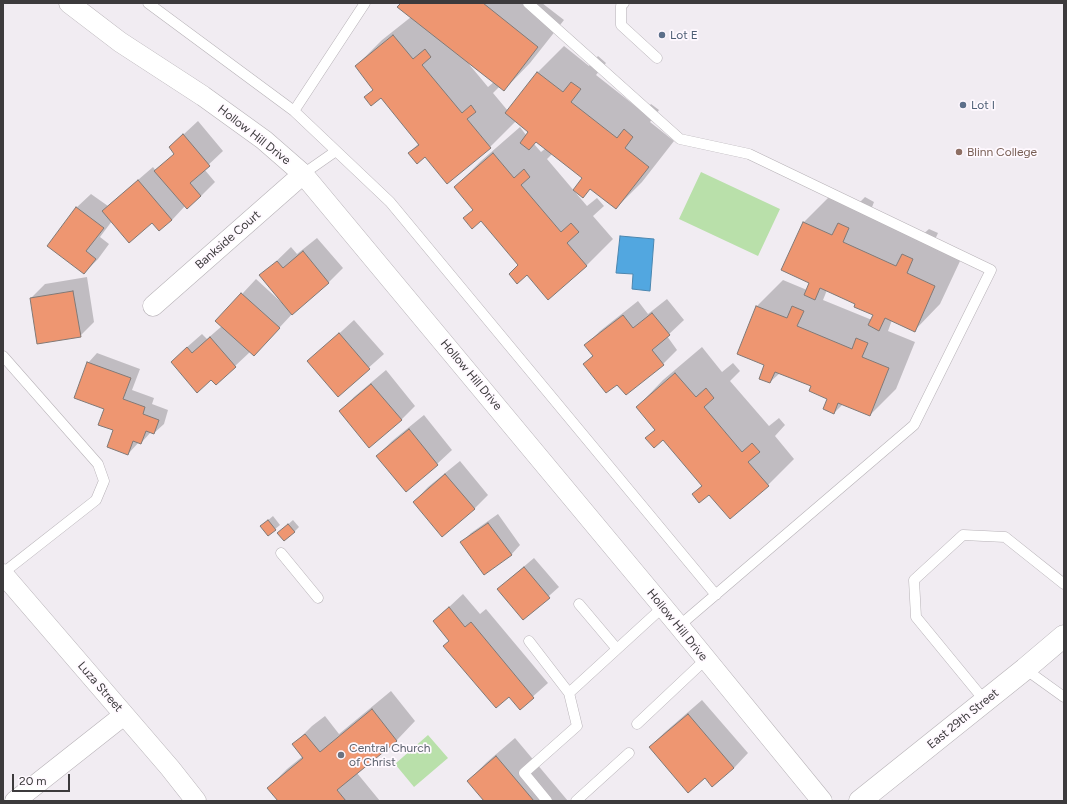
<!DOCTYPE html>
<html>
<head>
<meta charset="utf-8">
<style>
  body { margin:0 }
  #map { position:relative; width:1067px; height:804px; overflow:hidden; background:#f1ecf2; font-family:Figtree,sans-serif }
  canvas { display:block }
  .frame { position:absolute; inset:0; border:4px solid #3c3a3c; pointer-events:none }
  .scale { position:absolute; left:12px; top:774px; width:58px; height:18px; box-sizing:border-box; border:2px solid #3c3a3c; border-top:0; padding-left:5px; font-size:12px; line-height:14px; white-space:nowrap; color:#3c3a3c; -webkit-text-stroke:3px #fff9ff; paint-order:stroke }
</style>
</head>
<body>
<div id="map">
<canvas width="1067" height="804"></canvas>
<div class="frame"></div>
<div class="scale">20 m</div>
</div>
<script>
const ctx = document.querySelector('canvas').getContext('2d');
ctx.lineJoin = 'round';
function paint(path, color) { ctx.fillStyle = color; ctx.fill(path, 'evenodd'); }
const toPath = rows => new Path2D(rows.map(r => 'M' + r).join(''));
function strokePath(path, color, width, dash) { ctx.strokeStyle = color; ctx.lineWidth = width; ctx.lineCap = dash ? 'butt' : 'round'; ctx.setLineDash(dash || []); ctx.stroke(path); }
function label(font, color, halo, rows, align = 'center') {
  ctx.font = font + ' Figtree,sans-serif'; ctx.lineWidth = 3.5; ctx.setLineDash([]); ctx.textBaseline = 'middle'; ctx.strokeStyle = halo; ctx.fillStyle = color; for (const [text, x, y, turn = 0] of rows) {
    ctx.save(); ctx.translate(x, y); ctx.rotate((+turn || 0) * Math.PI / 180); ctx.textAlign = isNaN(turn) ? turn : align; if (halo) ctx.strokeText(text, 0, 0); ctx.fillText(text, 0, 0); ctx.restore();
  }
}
paint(toPath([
  [701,172,780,209,758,256,679,219],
  [428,735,448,758,414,787,395,764]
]), '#b9e0aa');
const water = toPath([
  [620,236,654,239,650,291,632,289,633,274,616,273,620,236]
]);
paint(water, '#52a7e0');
strokePath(water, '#4b86af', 1);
paint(toPath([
  [402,3,542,3,564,20,530,63,504,90,500,86,493,93,508,111,538,72,564,46,589,66,598,56,606,63,596,75,643,112,651,104,659,110,650,122,674,141,642,182,616,208,591,188,583,196,584,178,553,153,547,159,587,206,597,198,604,206,593,216,613,239,587,265,548,298,481,220,464,219,474,209,455,187,481,161,520,127,526,135,530,131,516,121,490,147,425,156,409,153,419,143,381,97,365,97,374,89,356,66,382,40,411,17],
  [468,63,494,82,488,87],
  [537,141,546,148,541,152,534,144],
  [198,121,223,151,204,169,215,182,201,196,185,206,172,220,153,221,112,221,100,237,109,244,98,259,84,273,76,208,91,194,108,206,153,167,156,171,175,153,170,147],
  [830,196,854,208,865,197,874,202,869,215,919,238,929,229,938,233,932,246,961,259,940,304,914,331,892,320,888,331,915,342,896,389,870,415,843,404,834,413,829,398,812,386,780,373,770,382,766,364,757,306,783,280,807,290,810,282,803,223],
  [827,290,857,303,874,315,872,320,823,300],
  [317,238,343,268,329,282,293,313,254,355,251,351,216,384,186,348,202,334,207,339,222,326,217,321,256,279,281,302,282,301,261,276,291,247,297,254],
  [87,277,94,322,80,336,38,343,31,298,45,284],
  [667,299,684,320,667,336,677,350,663,364,626,394,617,383,584,364,593,355,586,345,600,331,638,301,648,314],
  [354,320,384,354,338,395,309,361],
  [702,347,722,372,733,363,740,371,730,381,769,426,779,418,785,425,775,436,794,459,768,485,693,494,702,485,637,407,663,380],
  [97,353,140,369,132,390,154,398,152,404,168,410,164,424,154,433,151,432,141,443,139,442,128,454,115,430,105,409,88,363],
  [386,370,415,406,401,420,340,411,354,397],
  [424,415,452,450,437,464,406,490,377,456,392,441],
  [460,461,488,495,474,509,414,502,428,487],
  [498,514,520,545,511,555,462,542,471,533],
  [273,516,280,525,268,535,266,522],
  [293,520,299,527,294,532,283,529],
  [534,558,559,587,523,619,508,580],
  [463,594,480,614,486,609,548,683,520,708,509,696,450,640,434,621],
  [391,691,415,721,397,740,357,773,380,801,279,801,268,788,287,769,303,756,294,744,312,726,325,716,339,734],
  [702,700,748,753,734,768,705,777,650,747,664,733],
  [515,738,568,801,485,801,468,781,487,762]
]), '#0003');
const building = toPath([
  [401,3,483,3,538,47,504,91,397,7,401,3],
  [393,35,413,59,425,49,431,57,422,65,462,113,471,105,476,112,467,119,491,148,447,184,425,157,417,164,408,153,419,145,381,98,371,106,364,97,373,90,355,66,393,35],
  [537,72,563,92,571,82,581,89,571,102,617,138,624,129,633,137,625,148,649,167,616,209,590,189,583,198,573,190,582,178,536,142,529,150,520,143,528,132,505,113,537,72],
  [183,134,210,166,190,183,201,196,187,209,154,171,174,154,169,147,183,134],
  [493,153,514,178,524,169,530,177,521,185,561,232,571,223,579,232,567,243,587,266,548,300,527,275,517,284,509,274,518,265,481,221,472,229,463,218,473,210,454,187,493,153],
  [138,180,172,220,159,231,152,223,129,243,102,211,138,180],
  [76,207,104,228,86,251,96,259,84,274,47,246,76,207],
  [803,222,832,235,838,223,849,228,843,242,896,266,902,254,913,259,907,273,935,286,915,332,885,318,879,331,868,325,873,315,854,307,855,304,820,288,815,300,804,295,809,283,781,270,803,222],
  [303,251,329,283,292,315,259,275,277,261,283,268,303,251],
  [73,291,81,337,37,344,30,298,73,291],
  [241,293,280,328,254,356,215,321,241,293],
  [756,306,787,318,792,306,804,311,797,326,852,349,856,338,868,343,862,357,889,368,870,416,838,403,834,414,823,409,827,399,809,391,811,386,775,372,770,383,759,379,764,365,737,354,756,306],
  [652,313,670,335,652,350,664,365,626,395,617,385,606,393,583,364,593,356,584,345,623,315,633,328,652,313],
  [339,333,370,369,338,397,307,361,339,333],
  [210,337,236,367,216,385,211,380,197,393,171,362,187,347,192,353,210,337],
  [87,362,131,378,123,399,145,407,143,414,159,420,154,434,146,431,141,444,133,441,128,455,107,447,113,430,98,425,104,409,74,398,87,362],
  [675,373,696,397,706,388,714,398,704,407,742,452,752,443,760,452,748,462,769,486,730,519,709,495,699,503,692,494,702,486,663,440,654,448,645,438,655,430,636,407,675,373],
  [371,384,402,420,369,448,339,411,371,384],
  [409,429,438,465,406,492,376,456,409,429],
  [445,474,475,509,442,537,413,502,445,474],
  [268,520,276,530,268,536,260,526,268,520],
  [488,523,512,555,484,575,460,542,488,523],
  [288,524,295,532,284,541,277,533,288,524],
  [524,567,550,598,523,620,497,589,524,567],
  [449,607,465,627,471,622,534,698,520,710,509,697,496,708,443,646,449,641,433,621,449,607],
  [372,709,397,741,337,790,346,801,278,801,267,788,303,758,292,744,305,734,320,752,372,709],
  [688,714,734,768,712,787,705,778,688,793,649,747,688,714],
  [496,756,534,801,484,801,467,781,496,756]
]);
paint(building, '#ee9671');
strokePath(building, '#807976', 1);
const service = toPath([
  [148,3,294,111,390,202,716,595],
  [528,3,680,139,749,154,991,270,914,425,679,626],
  [624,3,621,6,621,25,657,58],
  [294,111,365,3],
  [303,174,336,151],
  [3,356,98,464,104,481,96,500,3,573],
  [281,553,318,598],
  [579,604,617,649],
  [529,641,569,693],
  [1025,669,1064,697],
  [985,701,916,617,914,580,963,535,1005,537,1064,584],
  [637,724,705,660],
  [547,801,524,773,577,726,569,693,663,607],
  [576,801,629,753]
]);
const minor = toPath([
  [69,3,120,42,203,96,264,140,303,174,679,626,822,801],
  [153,306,303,174],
  [3,574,170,768,196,801],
  [15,801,124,715]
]);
const secondary = toPath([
  [860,801,1025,669,1064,636]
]);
strokePath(service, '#b6b1b6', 11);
strokePath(minor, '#b6b1b6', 21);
strokePath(secondary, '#b6b1b6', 23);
strokePath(service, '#fff', 10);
strokePath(minor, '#fff', 20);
strokePath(secondary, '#fff', 22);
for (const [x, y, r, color] of [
  [662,35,4,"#5c6f8a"],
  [963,105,4,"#5c6f8a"],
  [959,152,4,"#8d6e63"],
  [341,755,4,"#6b7280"]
]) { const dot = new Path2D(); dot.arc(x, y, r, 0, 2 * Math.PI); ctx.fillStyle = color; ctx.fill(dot); strokePath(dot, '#fff9ff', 1.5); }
label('12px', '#4e5e75', '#fff9ff', [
  ["Lot E",670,35],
  ["Lot I",971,105]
], 'left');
label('12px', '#3c3a3c', '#fff9ff', [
  ["Hollow Hill Drive",254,135,38],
  ["Bankside Court",228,240,-41],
  ["Hollow Hill Drive",471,375,50],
  ["Hollow Hill Drive",677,625,51],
  ["Luza Street",100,687,49],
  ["East 29th Street",963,719,-39]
]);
label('12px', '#785e54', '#fff9ff', [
  ["Blinn College",967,152]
], 'left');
label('12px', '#5b616d', '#fff9ff', [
  ["Central Church",349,748],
  ["of Christ",349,762]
], 'left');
</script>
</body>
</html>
